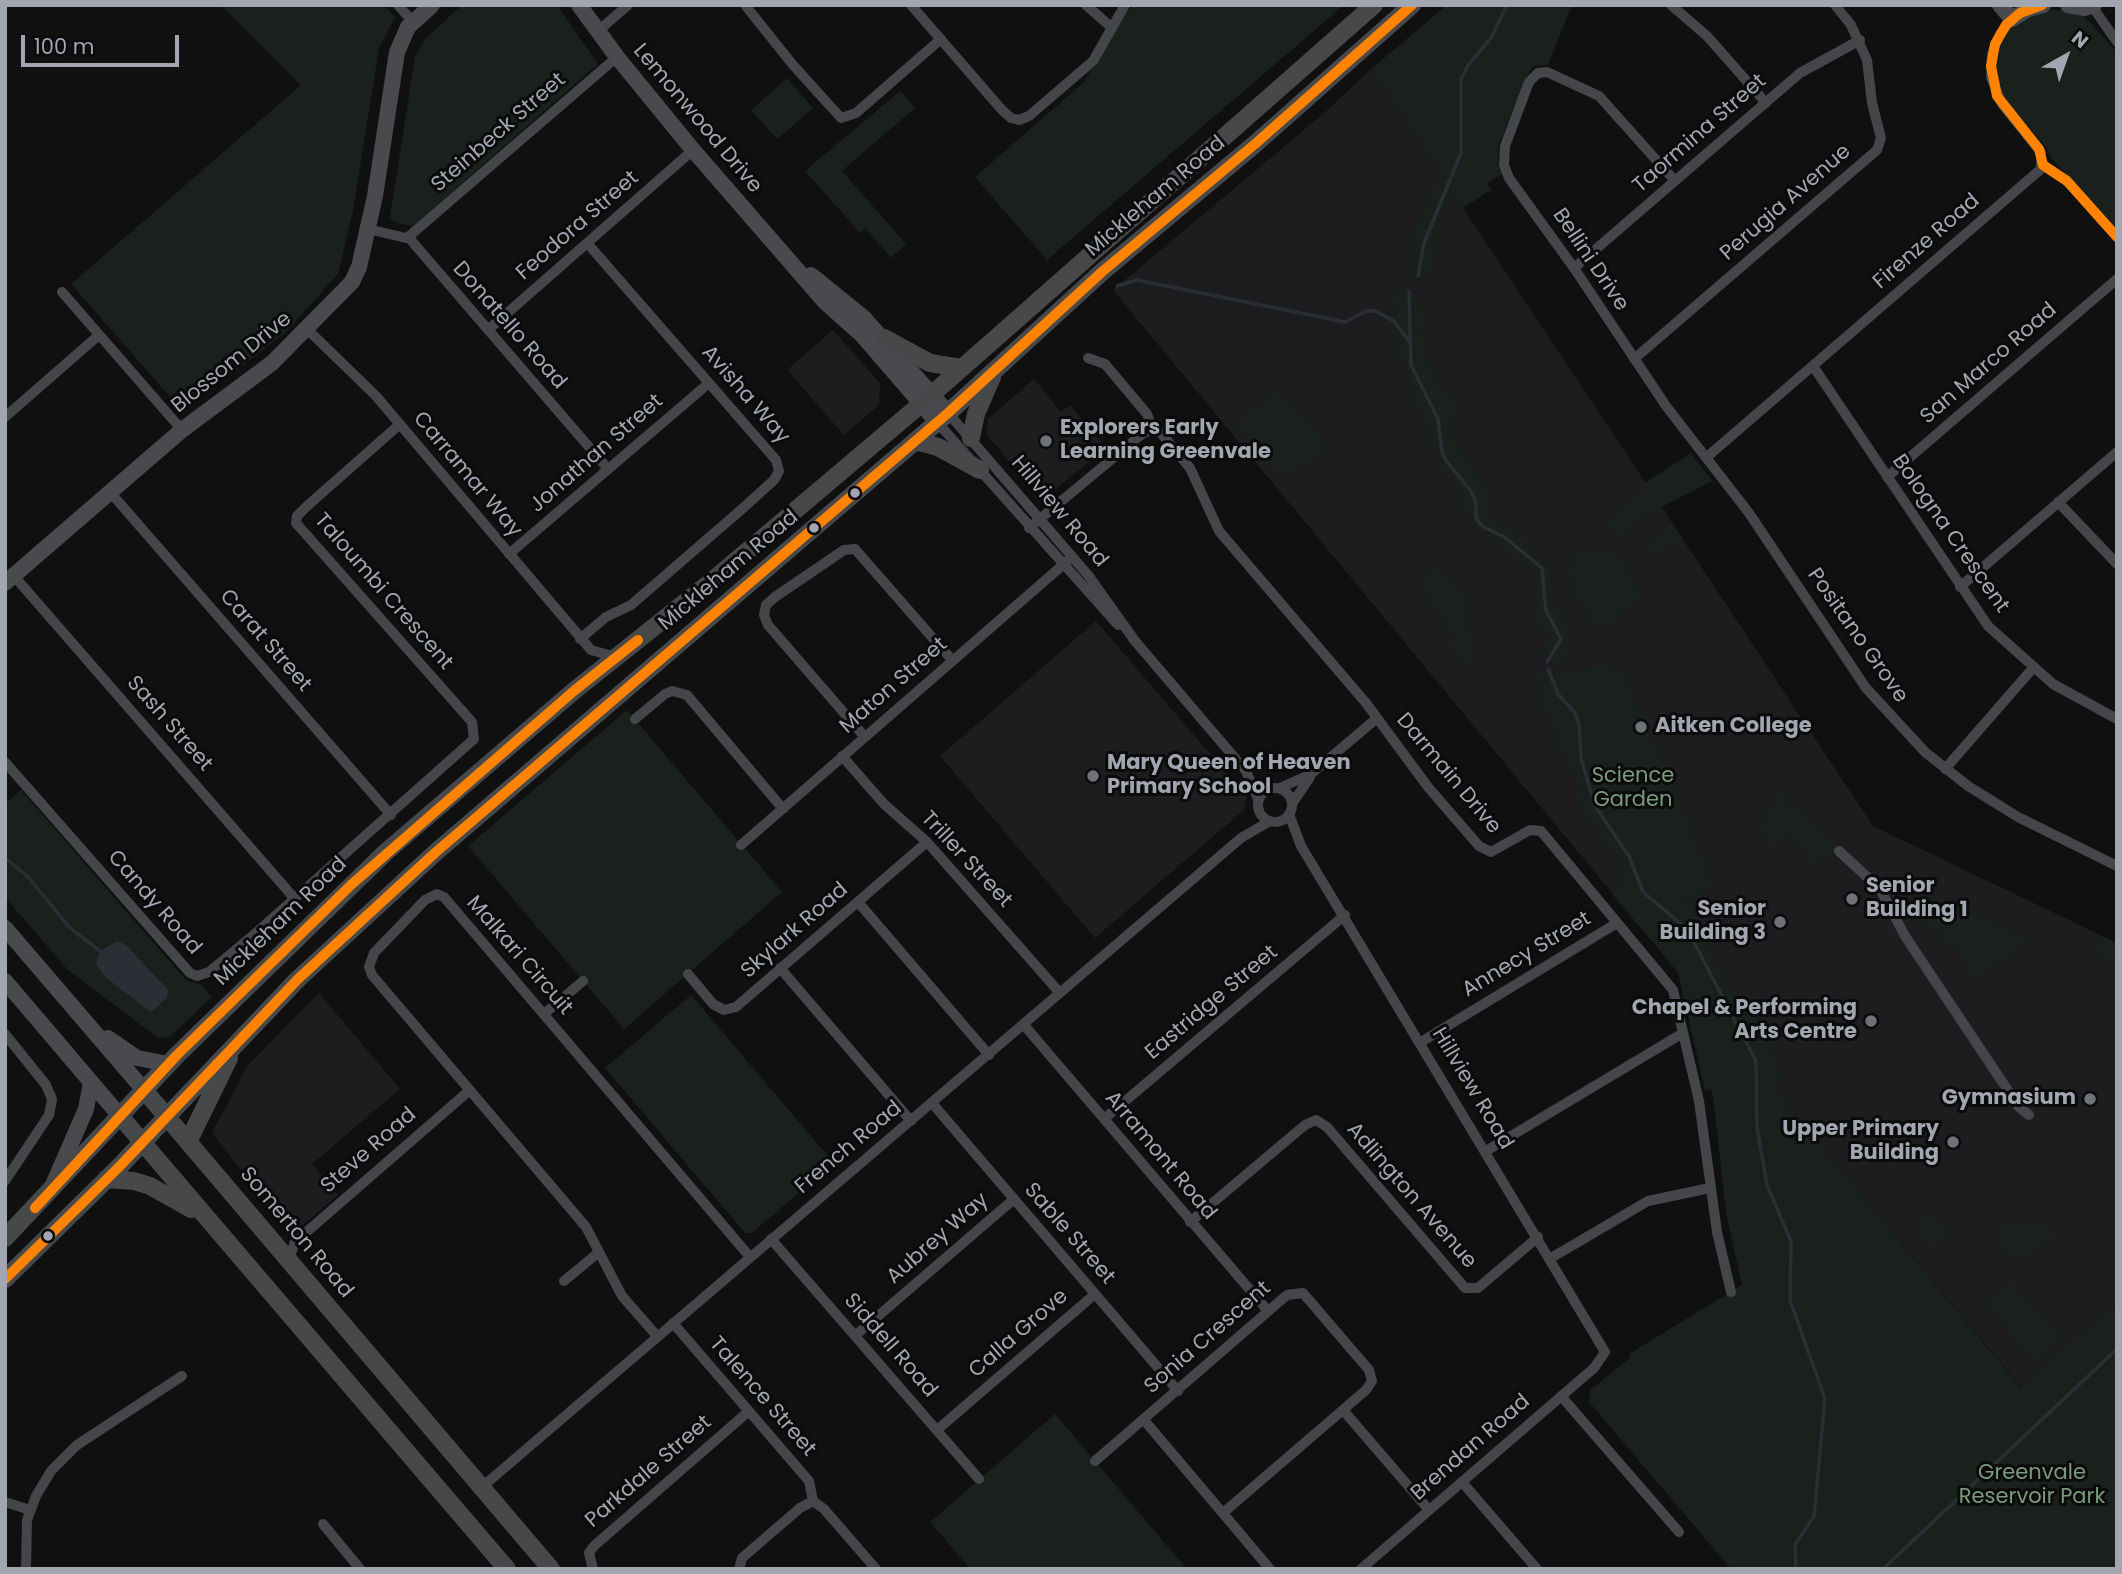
<!DOCTYPE html>
<html>
<head>
<meta charset="utf-8">
<style>
  body { margin:0 }
  #map { position:relative; width:2122px; height:1574px; overflow:hidden; background:#101011; font-family:Poppins,sans-serif }
  canvas { display:block }
  .frame { position:absolute; inset:0; border:7px solid #a2a6b0; pointer-events:none }
  .north { position:absolute; left:2031px; top:21px; width:70px; height:70px; -webkit-text-stroke:5px #0b0b0c; paint-order:stroke; rotate:40deg; font-size:19px; font-weight:700; line-height:28px; text-align:center; color:#a2a6b0 }
  .north::after { content:''; display:block; margin:auto; width:24px; height:32px; background:#a2a6b0; clip-path:polygon(50% 0,100% 100%,50% 72%,0 100%) }
  .scale { position:absolute; left:21px; top:35px; width:158px; height:32px; box-sizing:border-box; border:4px solid #a2a6b0; border-top:0; padding-left:9px; font-size:21px; line-height:24px; white-space:nowrap; color:#a2a6b0; -webkit-text-stroke:5px #0b0b0c; paint-order:stroke }
</style>
</head>
<body>
<div id="map">
<canvas width="2122" height="1574"></canvas>
<div class="frame"></div>
<div class="north">N</div>
<div class="scale">100 m</div>
</div>
<script>
const ctx = document.querySelector('canvas').getContext('2d');
ctx.lineJoin = 'round';
function paint(path, color) { ctx.fillStyle = color; ctx.fill(path, 'evenodd'); }
const toPath = rows => new Path2D(rows.map(r => 'M' + r).join(''));
function strokePath(path, color, width, dash) { ctx.strokeStyle = color; ctx.lineWidth = width; ctx.lineCap = dash ? 'butt' : 'round'; ctx.setLineDash(dash || []); ctx.stroke(path); }
function label(font, color, halo, rows, align = 'center') {
  ctx.font = font + ' Poppins,sans-serif'; ctx.lineWidth = 6; ctx.setLineDash([]); ctx.textBaseline = 'middle'; ctx.strokeStyle = halo; ctx.fillStyle = color; for (const [text, x, y, turn = 0] of rows) {
    ctx.save(); ctx.translate(x, y); ctx.rotate((+turn || 0) * Math.PI / 180); ctx.textAlign = isNaN(turn) ? turn : align; if (halo) ctx.strokeText(text, 0, 0); ctx.fillText(text, 0, 0); ctx.restore();
  }
}
paint(toPath([
  [1371,69,1873,826,2117,943,2117,1301,2021,1387,1113,290,1323,114],
  [833,330,880,383,879,405,844,435,787,370],
  [1034,379,1061,412,1070,405,1106,448,1046,497,1040,497,986,434,988,419],
  [1096,621,1247,797,1244,810,1095,938,940,756],
  [319,993,400,1089,312,1164,338,1195,292,1234,212,1133,247,1066]
]), '#1d1d1f');
paint(toPath([
  [221,5,384,5,395,17,379,48,353,211,338,274,286,332,242,366,179,407,71,284,301,85],
  [462,5,557,5,598,64,413,226,394,222,390,217,415,57,425,39],
  [1135,5,1344,5,1047,260,975,177,1084,82,1122,17],
  [1447,5,1572,5,1548,65,1533,66,1526,78,1499,144,1498,160,1502,174,1487,183,1491,190,1463,208,1450,190,1427,284,1412,270,1415,226,1432,190,1444,179,1371,69],
  [2041,10,2062,10,2084,16,2117,52,2117,229,2052,159,2046,147,2006,101,1998,82,1996,58,2005,37,2012,26],
  [787,78,813,108,777,139,751,110],
  [900,91,915,108,842,171,906,244,891,258,865,228,860,233,805,171],
  [1399,283,1424,310,1423,341,1430,364,1444,393,1462,405,1453,423,1457,445,1488,489,1495,522,1530,543,1548,564,1560,614,1575,639,1567,660,1547,662,1543,654,1542,647,1550,637,1539,631,1535,615,1538,602,1536,582,1532,571,1504,546,1481,531,1465,511,1455,482,1432,449,1400,356,1396,307,1391,296],
  [1279,388,1326,444,1322,455,1286,472,1268,467,1233,426],
  [1691,453,1712,481,1646,515,1624,538,1605,526,1625,502,1648,488,1645,483],
  [1672,523,1684,541,1657,553,1641,548,1656,540,1663,528],
  [1572,547,1607,551,1624,563,1630,578,1639,588,1638,600,1627,606,1612,630,1598,621,1593,623,1575,599,1574,586,1569,585,1568,580],
  [1441,567,1447,578,1469,596,1463,616,1478,639,1475,667,1445,648,1455,640,1418,581],
  [1603,667,1622,671,1670,776,1714,883,1698,897,1683,900,1690,908,1727,984,1758,1023,1784,1075,1777,1092,2020,1387,2117,1301,2117,1569,1731,1569,1589,1402,1590,1390,1630,1358,1629,1354,1742,1285,1726,1213,1713,1096,1711,1088,1705,1091,1678,972,1612,894,1621,886,1619,859,1577,806,1578,778,1555,748,1554,728,1545,712,1534,672],
  [627,710,782,892,624,1029,468,846],
  [1785,787,1790,807,1799,810,1812,822,1838,851,1811,865,1790,834,1770,847,1752,818,1780,833,1760,820,1773,798,1771,796],
  [21,790,186,980,202,985,212,997,171,1036,159,1038,151,1033,67,969,5,897,5,804],
  [1927,892,1969,912,2031,941,1972,980,1956,946,1949,950,1935,928,1914,919],
  [2102,936,2117,943,2117,962,2095,952],
  [691,995,834,1163,752,1233,745,1233,605,1068],
  [1935,1211,1949,1235,1927,1248,1913,1223],
  [1998,1220,2021,1222,2060,1230,2026,1257,2007,1257,1996,1243],
  [2011,1280,2062,1337,2034,1362,1984,1304],
  [1055,1414,1187,1569,970,1569,930,1522]
]), '#1a201b');
paint(toPath([
  [117,941,126,945,168,990,167,998,151,1012,105,977,96,964,100,951]
]), '#292f34');
strokePath(toPath([
  [1418,276,1424,243,1461,153,1461,79,1469,64,1491,38,1507,5],
  [1117,286,1137,280,1345,322,1366,311,1375,311,1394,321,1409,341],
  [1409,292,1411,365,1438,419,1442,452,1447,462,1471,491,1476,503,1476,518,1482,526,1504,537,1542,568,1546,611,1561,639,1547,662],
  [1548,669,1558,694,1575,713,1579,724,1581,758,1595,806,1629,856,1643,892,1687,929,1756,1061,1757,1127,1767,1185,1791,1241,1790,1300,1825,1399,1814,1516,1795,1545,1796,1569],
  [5,858,28,877,70,928,100,951],
  [1883,1569,2117,1349]
]), '#292f34', 3.5);
strokePath(toPath([
  [398,5,413,22],
  [745,5,793,65,841,118,856,113,941,39],
  [911,5,1002,110,1011,118,1019,120,1029,116,1093,61,1125,5],
  [1086,5,1111,27],
  [1671,5,1707,36,1766,103],
  [2092,6,2117,42],
  [597,32,628,5],
  [2043,165,2067,181,2117,237],
  [1675,181,1599,96,1547,72,1538,73,1529,82,1505,146,1504,165,1509,178,1574,268,1666,406,1749,513,1866,688,1925,752,1968,786,2018,817,2117,866],
  [368,229,410,239,608,469],
  [407,238,617,57],
  [1574,268,1800,73,1860,40],
  [62,292,182,430],
  [308,330,376,396,591,650,616,657],
  [488,330,693,150],
  [1088,358,1105,364,1147,414,1153,430],
  [1634,359,1877,150,1881,138,1872,103,1867,60,1851,25,1835,5],
  [1813,366,1988,626,2053,684,2117,719],
  [948,413,1088,575,1135,641,1246,771,1258,799],
  [5,417,99,335],
  [937,422,1118,625],
  [1708,456,2041,169,2041,152,2002,104,1991,77,1992,54,2000,34,2012,19],
  [1887,477,2117,279],
  [110,492,391,815],
  [2058,502,2117,564],
  [1029,528,1142,434,1151,430,1160,432,1190,468,1219,531,1366,703,1428,787,1479,846,1491,852,1530,830,1541,831,1673,990,1699,1101,1717,1232,1731,1292],
  [509,554,709,383],
  [14,576,295,899],
  [1960,587,2117,452],
  [580,639,606,617,631,605,742,509,774,480,779,471,776,460,588,244],
  [635,719,665,694,672,691,687,695,783,809],
  [864,736,768,625,764,615,766,605,775,597,844,550,855,549,952,660],
  [842,756,884,804,927,842,1060,993],
  [5,762,190,973,197,976,209,972,257,932,474,739,472,722,296,523,297,516,306,507,400,424],
  [1945,769,2033,668],
  '1258 805a17 17 0 1 1 34 0a17 17 0 1 1-34 0Z',
  [1280,788,1311,774,1376,719],
  [1292,804,1310,777],
  [1289,814,1301,846,1605,1352,1594,1368,1361,1569],
  [741,845,1072,557],
  [1839,851,1880,889,1905,936,2019,1107,2029,1115],
  [858,902,989,1055],
  [780,968,911,1121],
  [688,974,713,1004,724,1010,736,1007,927,842],
  [544,1014,583,981],
  [1024,1025,1268,1311],
  [5,1034,46,1085,52,1099,49,1115,5,1181],
  [1421,1042,1617,923],
  [932,1103,1178,1391],
  [1104,1119,1345,915],
  [1486,1151,1683,1033],
  [1190,1222,1305,1125,1316,1120,1327,1127,1465,1288,1478,1288,1538,1237],
  [771,1239,979,1479],
  [1551,1258,1648,1201,1710,1188],
  [289,1259,295,1242,470,1090],
  [564,1281,599,1252],
  [673,1323,809,1481,813,1501],
  [856,1335,1014,1199],
  [657,1336,622,1296,586,1227,372,975,369,967,374,953,425,900,437,894,444,897,750,1257],
  [1561,1396,1679,1532],
  [1343,1410,1429,1510],
  [1144,1420,1270,1569],
  [937,1430,1095,1294],
  [1095,1461,1287,1295,1303,1293,1369,1370,1372,1381,1366,1390,1223,1513],
  [1462,1482,1537,1569],
  [482,1487,1241,838,1270,821],
  [813,1501,824,1509,876,1569],
  [5,1502,30,1510],
  [323,1524,360,1569],
  [26,1569,27,1520,36,1496,51,1471,77,1445,182,1376],
  [593,1569,589,1553,594,1546,749,1411],
  [739,1569,742,1558,800,1508,813,1501]
]), '#444649', 10);
strokePath(toPath([
  [579,5,617,57,693,150,825,302,862,335,937,422],
  [2000,5,2012,19,2028,9,2043,5],
  [2068,5,2085,8,2094,5],
  [811,275,864,318,948,413],
  [5,583,182,430,272,363,352,282,359,267,375,196,397,52,408,27,432,5],
  [5,928,144,1090],
  [5,981,120,1116],
  [108,1038,137,1058,168,1064],
  [53,1185,86,1109,91,1083]
]), '#484a4d', 16);
strokePath(toPath([
  [884,338,930,363,961,368],
  [971,438,976,414,992,377],
  [915,441,938,447,980,470],
  [144,1090,551,1569],
  [120,1116,507,1569],
  [188,1142,229,1058],
  [106,1179,134,1181,150,1186,191,1209],
  [5,1238,177,1055,387,851,575,690,713,580,921,404,1374,5],
  [5,1279,118,1168,298,979,436,852,948,413,1103,271,1255,144,1412,5]
]), '#47484a', 18);
strokePath(toPath([
  [2042,5,2020,13,2006,25,1995,44,1991,66,1997,96,2039,149,2043,165],
  [2043,165,2067,181,2117,237],
  [35,1208,177,1055,352,884,575,690,638,640],
  [5,1279,118,1168,298,979,436,852,948,413,1103,271,1255,144,1412,5]
]), '#ff8200', 10);
for (const [x, y, r, color] of [
  [1046,441,7,"#6f7278"],
  [855,493,6,"#a2a6b0"],
  [814,528,6,"#a2a6b0"],
  [1641,727,7,"#6f7278"],
  [1093,776,7,"#6f7278"],
  [1852,899,7,"#6f7278"],
  [1780,922,7,"#6f7278"],
  [1871,1021,7,"#6f7278"],
  [2090,1099,7,"#6f7278"],
  [1953,1142,7,"#6f7278"],
  [48,1236,6,"#a2a6b0"]
]) { const dot = new Path2D(); dot.arc(x, y, r, 0, 2 * Math.PI); ctx.fillStyle = color; ctx.fill(dot); strokePath(dot, '#0b0b0c', 2.5); }
label('21px', '#a2a6b0', '#0b0b0c', [
  ["Lemonwood Drive",697,119,50],
  ["Steinbeck Street",499,133,-41],
  ["Taormina Street",1700,134,-41],
  ["Mickleham Road",1156,197,-40],
  ["Perugia Avenue",1786,203,-41],
  ["Feodora Street",578,226,-41],
  ["Firenze Road",1927,242,-41],
  ["Bellini Drive",1590,260,56],
  ["Donatello Road",509,326,49],
  ["Blossom Drive",232,363,-39],
  ["San Marco Road",1989,364,-41],
  ["Avisha Way",745,395,49],
  ["Jonathan Street",597,454,-41],
  ["Carramar Way",467,475,50],
  ["Hillview Road",1059,512,50],
  ["Bologna Crescent",1950,534,55],
  ["Mickleham Road",729,571,-40],
  ["Taloumbi Crescent",383,592,49],
  ["Positano Grove",1857,636,55],
  ["Carat Street",265,641,49],
  ["Maton Street",894,686,-41],
  ["Sash Street",169,724,49],
  ["Darmain Drive",1448,774,50],
  ["Triller Street",966,860,47],
  ["Candy Road",154,903,49],
  ["Mickleham Road",281,922,-44],
  ["Skylark Road",795,931,-41],
  ["Annecy Street",1527,955,-31],
  ["Malkari Circuit",519,956,49],
  ["Eastridge Street",1212,1003,-40],
  ["Hillview Road",1472,1089,59],
  ["French Road",849,1148,-40],
  ["Steve Road",369,1151,-41],
  ["Arramont Road",1160,1156,50],
  ["Adlington Avenue",1411,1196,49],
  ["Somerton Road",296,1233,50],
  ["Sable Street",1069,1234,49],
  ["Aubrey Way",938,1239,-41],
  ["Calla Grove",1019,1334,-41],
  ["Sonia Crescent",1208,1338,-41],
  ["Siddell Road",890,1346,49],
  ["Talence Street",762,1397,49],
  ["Brendan Road",1471,1448,-41],
  ["Parkdale Street",649,1472,-41]
]);
label('bold 21px', '#a2a6b0', '#0b0b0c', [
  ["Explorers Early",1060,429],
  ["Learning Greenvale",1060,453],
  ["Aitken College",1655,727],
  ["Mary Queen of Heaven",1107,764],
  ["Primary School",1107,788],
  ["Senior",1866,887],
  ["Building 1",1866,911],
  ["Senior",1766,910,"right"],
  ["Building 3",1766,934,"right"],
  ["Chapel & Performing",1857,1009,"right"],
  ["Arts Centre",1857,1033,"right"],
  ["Gymnasium",2076,1099,"right"],
  ["Upper Primary",1939,1130,"right"],
  ["Building",1939,1154,"right"]
], 'left');
label('21px', '#7b9a7d', '#0b0b0c', [
  ["Science",1633,777],
  ["Garden",1633,801],
  ["Greenvale",2032,1474],
  ["Reservoir Park",2032,1498]
]);
</script>
</body>
</html>
